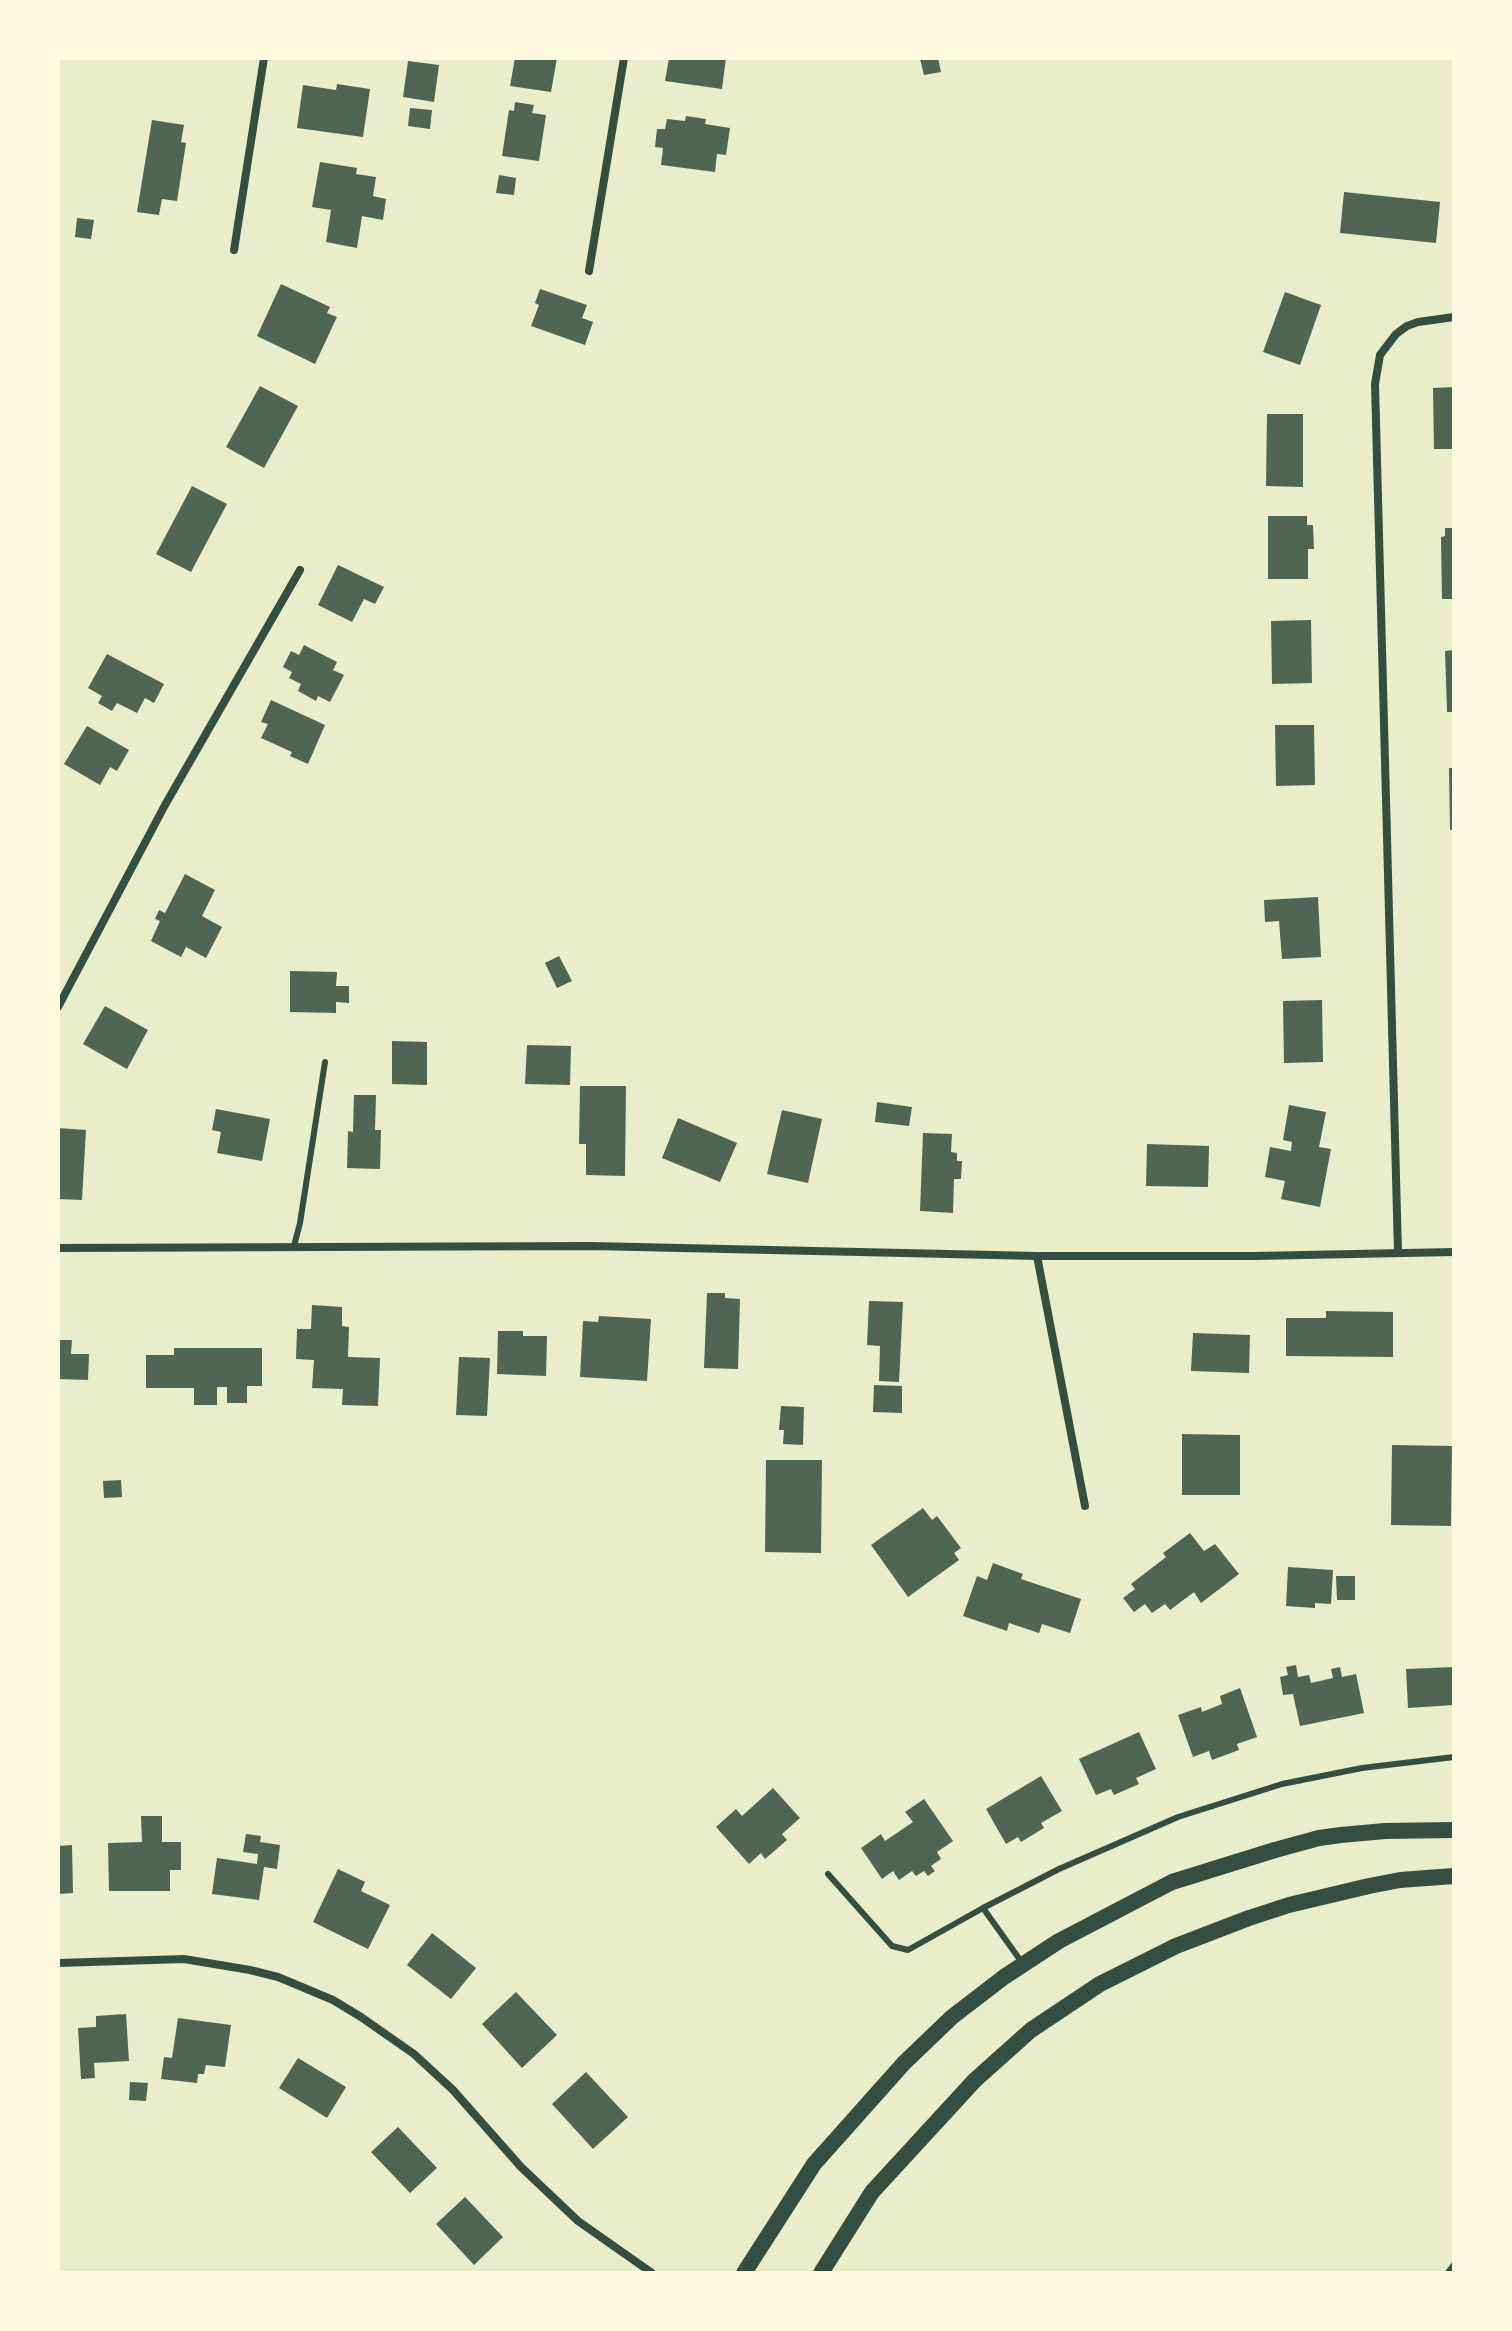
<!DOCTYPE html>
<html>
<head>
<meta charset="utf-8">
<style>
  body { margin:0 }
  #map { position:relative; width:1512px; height:2331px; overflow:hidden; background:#e9edc9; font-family:"Source Sans 3",sans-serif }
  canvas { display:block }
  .frame { position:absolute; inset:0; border:60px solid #fefae0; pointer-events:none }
</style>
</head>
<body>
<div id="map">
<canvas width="1512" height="2331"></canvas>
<div class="frame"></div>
</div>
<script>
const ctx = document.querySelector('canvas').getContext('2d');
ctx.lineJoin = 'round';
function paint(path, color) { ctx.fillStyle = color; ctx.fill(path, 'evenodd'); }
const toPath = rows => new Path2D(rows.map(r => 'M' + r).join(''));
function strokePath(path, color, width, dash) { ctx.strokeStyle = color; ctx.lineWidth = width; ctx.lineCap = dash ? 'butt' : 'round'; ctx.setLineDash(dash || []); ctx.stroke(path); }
paint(toPath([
  [515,58,557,58,551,92,510,86],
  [669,58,726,58,722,89,665,81],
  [938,58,941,72,924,75,920,59],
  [408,61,439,65,434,102,403,97],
  [337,84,370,89,363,137,297,128,303,85,336,90],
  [515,102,534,105,532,113,546,115,539,161,502,156,509,110,514,111],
  [410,108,432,110,430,129,408,126],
  [686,116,706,119,705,124,730,128,726,155,717,154,715,172,661,165,663,148,655,147,657,129,665,129,667,119,685,121],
  [152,120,184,125,181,142,186,143,177,201,162,199,159,215,137,212],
  [320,162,357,168,356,174,376,177,373,196,386,199,383,220,362,216,357,248,326,242,331,210,312,207],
  [499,175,516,178,514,195,496,193],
  [1344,192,1440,202,1436,243,1340,233],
  [77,218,94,220,91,239,75,237],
  [281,284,330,307,327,313,337,317,315,364,257,336],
  [540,289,587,305,582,318,593,322,585,345,531,326,539,305,535,303],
  [1285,292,1321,305,1300,365,1263,352],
  [260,386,298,406,264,468,226,447],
  [1454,387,1454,449,1434,449,1433,388],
  [1267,414,1303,414,1303,487,1266,486],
  [192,486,227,504,191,572,156,554],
  [1268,516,1307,516,1307,525,1313,525,1314,549,1308,549,1308,579,1268,579],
  [1445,528,1454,528,1454,599,1442,599,1441,537,1445,536],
  [338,565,384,587,375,604,364,599,352,622,318,605],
  [1311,620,1312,683,1272,684,1271,621],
  [304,645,337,662,333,670,344,675,330,702,318,696,316,701,298,691,301,684,289,678,292,672,283,667,291,651,299,655],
  [1454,650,1454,712,1447,712,1445,651],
  [107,654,164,684,154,703,145,698,137,713,117,703,112,711,98,703,102,696,88,688],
  [271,700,325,725,308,764,290,756,292,752,261,738,268,724,261,722],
  [1275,725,1314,725,1315,785,1276,786],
  [87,726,129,750,117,771,110,767,100,785,64,764],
  [1449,768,1454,768,1454,829,1450,830],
  [185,874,215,890,202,916,222,927,206,958,186,947,181,957,151,941,160,921,155,919,159,910,165,913],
  [1318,897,1321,957,1282,959,1279,921,1265,922,1264,900],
  [559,956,572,981,557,988,545,963],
  [290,971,337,972,336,986,349,986,349,1003,336,1002,336,1013,290,1012],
  [1322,1000,1323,1062,1284,1063,1283,1001],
  [105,1006,148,1030,127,1069,83,1044],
  [392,1041,427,1042,427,1085,392,1084],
  [527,1045,571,1046,570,1085,525,1084],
  [580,1086,626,1086,625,1176,586,1175,586,1144,579,1144],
  [354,1095,376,1095,375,1130,381,1130,380,1169,347,1168,348,1131,353,1132],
  [877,1102,912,1107,909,1126,875,1122],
  [1289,1105,1326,1112,1319,1147,1331,1149,1320,1207,1281,1199,1285,1181,1265,1177,1270,1147,1291,1151,1292,1142,1283,1140],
  [216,1109,270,1119,262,1161,217,1153,221,1132,212,1130],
  [782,1110,822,1119,808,1183,767,1174],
  [678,1118,737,1143,720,1182,662,1158],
  [58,1128,86,1130,82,1200,58,1199],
  [923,1133,952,1134,951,1152,957,1153,957,1161,962,1161,961,1179,954,1179,953,1213,920,1211],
  [1147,1144,1209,1146,1208,1187,1146,1186],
  [707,1293,725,1293,725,1298,740,1299,738,1369,704,1368],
  [869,1301,903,1302,899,1382,879,1381,880,1346,867,1345],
  [312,1305,342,1307,342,1326,349,1327,348,1357,380,1358,378,1406,342,1405,343,1389,312,1388,314,1360,296,1359,297,1329,311,1329],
  [1326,1311,1393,1312,1393,1357,1286,1356,1286,1318,1326,1318],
  [599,1316,651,1319,647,1381,580,1377,583,1321,598,1322],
  [498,1331,523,1331,523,1336,547,1336,546,1376,497,1374],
  [1193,1333,1250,1335,1249,1373,1191,1371],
  [58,1340,72,1340,71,1354,89,1354,88,1380,58,1379],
  [174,1348,262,1348,262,1386,247,1386,247,1403,227,1403,227,1387,217,1387,217,1405,194,1405,194,1388,146,1388,146,1355,174,1355],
  [459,1357,490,1358,487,1416,456,1415],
  [874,1385,902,1386,902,1413,873,1412],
  [781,1406,804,1407,803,1445,783,1444,784,1430,779,1430],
  [1182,1434,1240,1435,1240,1495,1182,1495],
  [1392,1445,1452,1446,1451,1526,1391,1525],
  [766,1460,822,1460,821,1553,765,1552],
  [121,1480,122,1497,104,1498,103,1481],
  [923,1508,932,1520,937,1516,961,1548,954,1553,959,1560,908,1597,871,1545],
  [1190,1533,1204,1551,1215,1544,1239,1574,1201,1603,1194,1592,1170,1610,1165,1604,1152,1613,1145,1604,1134,1612,1123,1598,1135,1589,1131,1584,1166,1557,1163,1553],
  [993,1563,1023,1574,1021,1579,1081,1599,1070,1633,1042,1624,1039,1633,1009,1623,1007,1631,963,1616,977,1576,987,1580],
  [1288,1567,1333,1570,1331,1604,1315,1603,1315,1608,1286,1606],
  [1336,1576,1355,1576,1355,1600,1337,1600],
  [1296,1665,1298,1677,1309,1675,1311,1683,1333,1678,1331,1669,1340,1667,1342,1677,1356,1674,1364,1713,1300,1726,1293,1694,1283,1695,1280,1677,1288,1675,1286,1667],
  [1454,1667,1454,1705,1408,1708,1406,1669],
  [1240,1688,1257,1737,1237,1744,1239,1750,1212,1760,1209,1751,1193,1757,1178,1715,1201,1707,1202,1712,1222,1704,1220,1696],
  [1139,1732,1156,1769,1136,1778,1139,1784,1114,1795,1111,1789,1096,1795,1079,1759],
  [1041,1776,1062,1811,1041,1823,1044,1828,1021,1842,1018,1837,1006,1844,986,1809],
  [773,1788,800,1818,782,1834,787,1840,765,1859,761,1853,749,1864,716,1827,736,1809,742,1816],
  [924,1799,953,1841,937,1852,941,1859,931,1866,935,1871,928,1876,924,1871,916,1876,912,1871,899,1880,893,1871,882,1879,861,1848,881,1834,885,1841,913,1822,905,1812],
  [141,1816,162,1816,162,1842,181,1842,181,1870,170,1870,170,1891,109,1891,108,1843,142,1842],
  [246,1834,261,1836,260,1842,280,1845,277,1869,264,1867,259,1900,212,1894,217,1858,257,1864,258,1854,243,1852],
  [72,1845,73,1893,58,1894,58,1846],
  [338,1869,365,1882,361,1891,390,1905,368,1949,313,1922],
  [432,1933,476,1968,451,1999,407,1965],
  [516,1992,557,2035,522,2068,482,2024],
  [126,2014,129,2061,94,2063,95,2078,81,2079,78,2028,96,2027,96,2016],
  [178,2018,231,2025,225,2067,206,2065,204,2074,198,2074,197,2083,161,2079,164,2057,172,2058],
  [298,2058,346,2087,327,2118,279,2088],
  [586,2072,628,2117,593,2149,552,2104],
  [130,2082,148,2083,146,2101,129,2100],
  [398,2127,437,2168,410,2193,371,2152],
  [465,2197,503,2237,474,2265,436,2224]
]), '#4f6655');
strokePath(toPath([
  [1447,2273,1454,2264]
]), '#344e41', 5);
strokePath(toPath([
  [294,1246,300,1223,325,1062],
  [828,1874,892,1946,908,1950,983,1908,1023,1964],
  [983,1908,1059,1869,1178,1817,1282,1784,1362,1768,1454,1757]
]), '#344e41', 6);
strokePath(toPath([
  [234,250,264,58],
  [589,271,624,58],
  [58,1007,165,805,300,570],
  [58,1248,592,1246,1037,1256,1254,1256,1454,1252],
  [1398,1252,1375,384,1380,355,1396,334,1407,326,1418,322,1454,317],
  [1037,1256,1085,1506],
  [58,1963,184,1959,250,1970,278,1977,333,2000,361,2017,414,2054,453,2090,521,2167,578,2221,652,2273]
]), '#344e41', 8);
strokePath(toPath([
  [744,2273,814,2164,904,2063,952,2017,1004,1977,1059,1941,1172,1882,1275,1850,1319,1838,1341,1835,1385,1831,1454,1830],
  [821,2273,872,2192,975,2080,1031,2030,1100,1984,1176,1946,1249,1918,1289,1905,1369,1886,1400,1880,1454,1876]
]), '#344e41', 16);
</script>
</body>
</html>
